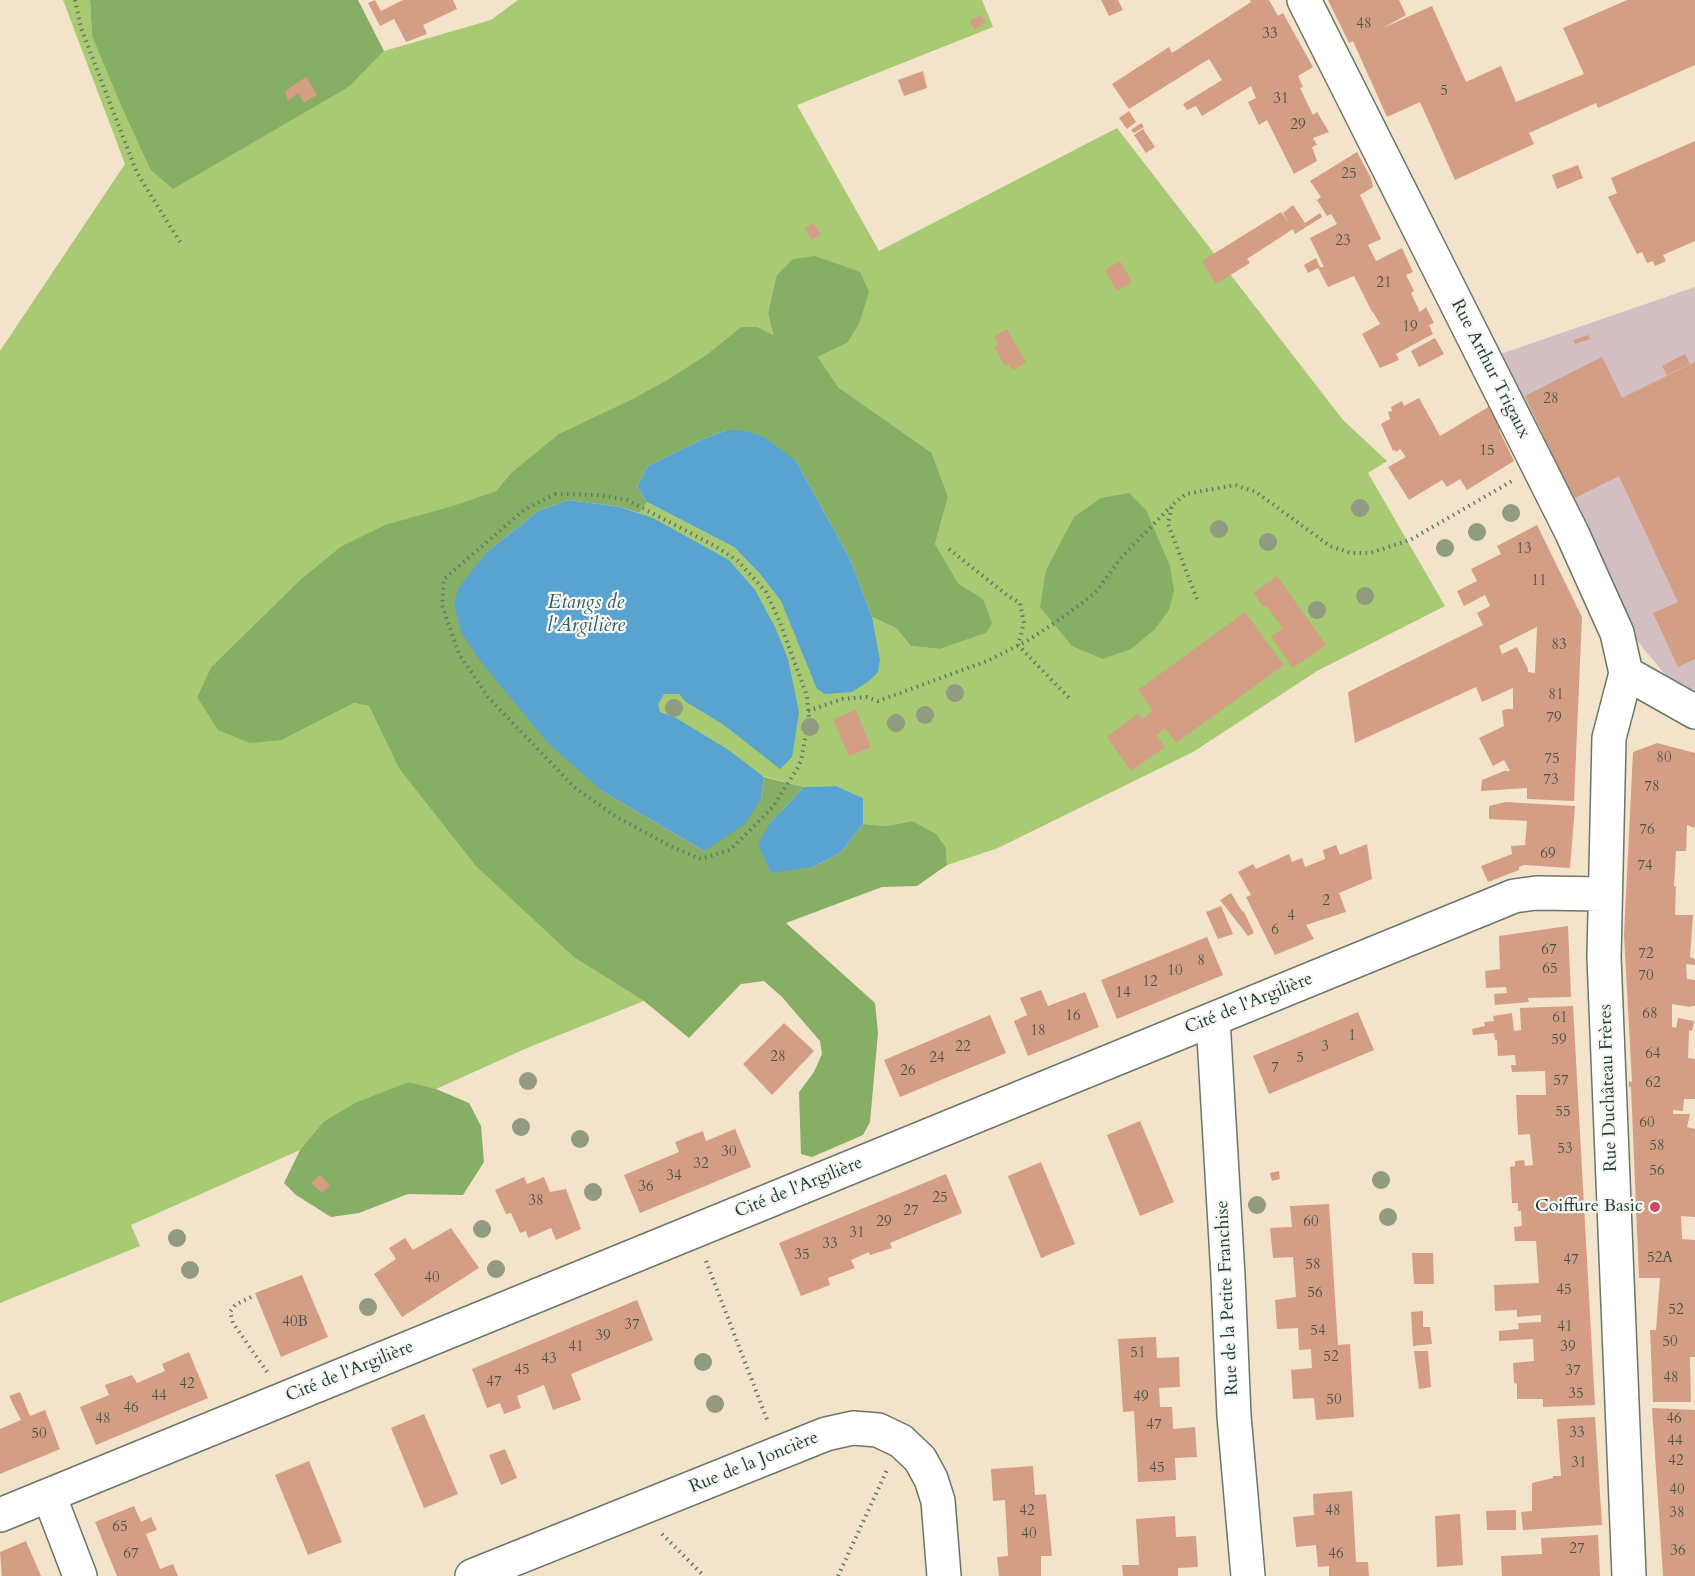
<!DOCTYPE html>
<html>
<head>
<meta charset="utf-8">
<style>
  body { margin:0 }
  canvas { display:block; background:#f2e3ca }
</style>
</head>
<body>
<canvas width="1695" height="1576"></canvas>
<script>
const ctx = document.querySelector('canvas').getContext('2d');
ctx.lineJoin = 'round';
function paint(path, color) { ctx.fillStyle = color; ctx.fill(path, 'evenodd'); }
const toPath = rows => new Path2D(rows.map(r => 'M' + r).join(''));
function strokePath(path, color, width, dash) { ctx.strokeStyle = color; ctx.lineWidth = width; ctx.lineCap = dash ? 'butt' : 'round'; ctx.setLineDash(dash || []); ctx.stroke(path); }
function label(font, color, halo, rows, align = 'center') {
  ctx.font = font + ' Cardo,serif'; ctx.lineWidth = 4.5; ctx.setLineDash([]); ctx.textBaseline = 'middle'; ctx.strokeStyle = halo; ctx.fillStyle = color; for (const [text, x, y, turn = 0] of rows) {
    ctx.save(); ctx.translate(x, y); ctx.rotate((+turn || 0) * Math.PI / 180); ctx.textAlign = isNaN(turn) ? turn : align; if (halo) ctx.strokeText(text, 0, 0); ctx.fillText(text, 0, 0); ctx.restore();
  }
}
paint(toPath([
  [1695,287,1695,700,1675,686,1643,648,1619,615,1486,359]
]), '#d2bec3');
paint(toPath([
  [63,0,90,0,92,36,150,169,350,86,384,51,491,20,518,0,982,0,993,27,797,105,879,251,1117,128,1343,420,1387,461,1368,473,1445,606,1317,671,1193,752,998,848,947,865,946,848,912,821,886,826,863,824,863,798,836,786,804,787,624,739,639,513,647,502,734,547,760,574,781,601,872,617,896,628,911,646,940,649,986,633,983,599,958,583,935,544,948,497,932,453,838,387,818,357,847,343,860,273,836,265,772,297,768,313,773,336,757,327,741,327,706,355,667,380,511,473,496,491,340,547,300,580,211,667,197,697,282,740,354,703,369,706,398,767,575,958,644,1001,527,1048,436,1089,409,1082,323,1122,300,1150,131,1225,140,1246,0,1303,0,351,125,164]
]), '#a8ca73');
paint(toPath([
  [90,0,358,0,384,51,350,86,173,189,150,169,121,105,92,36],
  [815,256,860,272,869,292,859,324,847,343,818,357,838,387,932,453,948,497,935,544,958,583,983,599,992,623,986,633,940,649,911,646,896,628,872,617,850,559,796,461,727,430,701,440,648,466,637,487,647,502,639,513,620,507,569,500,538,511,487,552,602,791,704,851,761,798,764,777,804,787,770,823,813,867,840,853,863,824,886,826,912,821,936,834,946,848,947,865,917,886,882,887,786,923,875,1003,878,1033,870,1122,863,1135,812,1157,801,1154,799,1092,814,1072,822,1054,820,1041,782,997,764,981,741,984,689,1038,644,1001,575,958,476,866,398,767,369,706,354,703,282,740,250,743,218,730,197,697,211,667,300,580,340,547,385,525,453,506,496,491,511,473,559,434,633,399,667,380,706,355,741,327,757,327,773,335,768,313,777,275,793,259],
  [1129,493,1146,510,1170,566,1174,590,1169,610,1154,630,1131,649,1103,659,1072,646,1040,607,1046,570,1074,517,1101,498],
  [409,1082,436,1089,469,1103,481,1126,484,1162,463,1195,408,1194,359,1213,331,1217,296,1195,284,1183,300,1150,323,1122,355,1103]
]), '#86ae65');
paint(toPath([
  [727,430,746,431,764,437,796,461,850,559,872,617,880,660,878,672,869,681,852,692,825,694,817,689,781,601,760,574,734,547,647,502,637,487,648,466,701,440],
  [569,500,620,507,653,518,729,560,755,590,775,627,788,659,799,712,792,757,780,769,724,725,686,702,679,694,664,694,658,704,660,712,676,718,727,749,764,777,761,798,745,824,704,851,602,791,548,743,481,662,461,632,454,604,459,587,487,552,538,511],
  [836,786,863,798,863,824,840,853,813,867,771,873,758,844,770,823,804,787]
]), '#59a3d1');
paint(toPath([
  [375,0,381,11,403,0,453,0,457,9,423,25,427,34,406,42,394,19,380,26,368,3],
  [1101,0,1118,0,1123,10,1109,16],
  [1250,0,1269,0,1278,16,1283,13,1313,67,1298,76,1303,87,1300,88,1313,115,1317,112,1329,132,1313,138,1317,145,1312,147,1317,161,1294,174,1267,120,1259,125,1248,102,1256,98,1251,86,1202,116,1196,106,1187,110,1183,104,1222,80,1209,59,1129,109,1112,84,1169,47,1172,53,1251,2],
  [1328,0,1399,0,1406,15,1383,28,1432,6,1466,82,1501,66,1516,102,1584,74,1563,28,1627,0,1695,0,1695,65,1598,108,1596,103,1529,133,1534,144,1455,180,1420,102,1387,117,1353,41,1349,43],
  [981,15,985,22,975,30,969,21],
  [923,71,927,88,904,96,898,80],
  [306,77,317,95,304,103,298,93,288,101,285,91],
  [1129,111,1136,122,1127,129,1119,118],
  [1141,123,1144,127,1134,133,1131,130],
  [1143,129,1155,147,1146,153,1134,135],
  [1695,141,1695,241,1663,255,1666,261,1655,266,1653,261,1647,263,1642,252,1637,254,1608,197,1617,193,1611,178],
  [1357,152,1371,178,1373,187,1360,195,1381,239,1368,245,1376,261,1402,248,1413,272,1406,275,1414,291,1411,293,1420,312,1426,307,1434,323,1429,325,1433,334,1396,354,1399,360,1380,368,1362,334,1380,324,1373,312,1372,312,1354,276,1328,287,1318,268,1308,273,1304,265,1316,258,1320,267,1324,267,1310,238,1337,224,1331,214,1327,216,1317,200,1321,197,1310,181],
  [1578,165,1583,178,1557,189,1552,175],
  [1293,205,1305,223,1320,213,1322,217,1295,234,1293,229,1247,259,1250,263,1216,284,1202,261,1281,212,1289,223,1283,213],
  [814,223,821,235,812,240,805,228],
  [1120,261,1132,282,1117,291,1105,270],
  [1007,329,1026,362,1013,370,1009,364,1005,366,994,347,999,344,994,336],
  [1588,335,1590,339,1575,344,1574,340],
  [1435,338,1444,354,1419,367,1411,351],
  [1685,354,1690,364,1667,375,1662,366],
  [1602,357,1622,398,1695,362,1695,659,1678,667,1653,613,1678,602,1619,476,1573,499,1525,396],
  [1419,398,1440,436,1490,406,1501,428,1499,430,1514,461,1467,490,1460,479,1447,487,1442,480,1409,500,1388,467,1406,457,1400,449,1396,452,1395,450,1393,451,1381,424,1390,419,1388,412,1392,411,1391,407,1402,401,1404,406],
  [1537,525,1582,617,1574,801,1527,799,1527,788,1481,791,1482,780,1504,771,1510,771,1504,760,1493,766,1479,738,1504,726,1502,711,1506,709,1513,709,1513,688,1482,702,1476,687,1355,743,1348,692,1483,625,1477,613,1490,606,1485,595,1464,606,1457,591,1477,581,1471,569,1501,554,1497,546],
  [1537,627,1535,673,1528,672,1528,669,1517,647,1502,654,1499,646],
  [1277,576,1326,645,1293,668,1271,637,1283,628,1267,607,1262,606,1254,593],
  [1245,612,1284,665,1176,743,1165,728,1156,736,1165,747,1131,771,1107,737,1138,713,1142,719,1153,711,1138,690],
  [856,710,871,747,849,756,833,719],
  [1657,743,1695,753,1695,825,1694,828,1687,825,1686,851,1676,851,1674,887,1676,886,1675,915,1693,915,1690,957,1695,959,1695,965,1686,964,1687,979,1695,980,1695,1006,1691,1006,1691,1007,1672,1004,1672,1027,1676,1028,1678,1018,1694,1021,1692,1031,1689,1030,1688,1058,1695,1059,1695,1099,1684,1099,1683,1111,1673,1110,1673,1114,1690,1114,1687,1127,1695,1129,1695,1217,1681,1216,1682,1239,1695,1240,1695,1357,1690,1357,1691,1402,1653,1402,1650,1330,1656,1330,1660,1278,1639,1278,1631,1087,1629,1087,1629,1081,1632,1082,1624,935,1633,752],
  [1506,802,1575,806,1570,868,1524,865,1519,867,1519,870,1488,882,1481,866,1512,854,1511,846,1525,845,1527,821,1489,819,1489,806],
  [1367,844,1372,879,1339,893,1346,912,1306,925,1314,939,1275,955,1246,897,1251,895,1238,872,1253,864,1256,869,1289,854,1292,862,1302,858,1305,867,1325,859,1323,850,1336,845,1340,855],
  [1231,893,1242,911,1244,912,1254,933,1248,936,1220,900],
  [1221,906,1233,934,1218,939,1206,912],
  [1568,926,1571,997,1528,998,1529,1002,1495,1005,1494,994,1507,993,1506,987,1486,988,1485,971,1500,969,1499,936],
  [1207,937,1223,975,1117,1019,1101,980],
  [1041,990,1048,1006,1085,992,1099,1027,1028,1056,1014,1021,1027,1015,1020,998],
  [1573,1006,1595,1405,1543,1407,1543,1399,1517,1399,1517,1384,1514,1383,1513,1363,1534,1361,1533,1339,1499,1341,1499,1331,1519,1329,1518,1323,1541,1322,1541,1315,1517,1317,1517,1310,1495,1311,1494,1285,1539,1283,1536,1241,1515,1241,1514,1227,1522,1226,1521,1211,1518,1211,1518,1203,1512,1203,1510,1167,1515,1166,1515,1161,1524,1160,1525,1166,1533,1165,1530,1134,1518,1135,1516,1095,1546,1095,1545,1071,1512,1072,1511,1065,1516,1065,1515,1055,1498,1056,1497,1040,1495,1040,1494,1033,1473,1035,1472,1029,1485,1026,1484,1022,1494,1021,1493,1016,1512,1013,1514,1031,1521,1030,1520,1008],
  [1358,1012,1374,1050,1269,1094,1253,1056],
  [990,1015,1006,1053,900,1097,884,1060],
  [784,1023,814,1051,772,1095,743,1064],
  [1140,1121,1174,1202,1140,1216,1107,1135],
  [735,1129,751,1167,640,1213,624,1175,679,1152,675,1142,703,1131,706,1141],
  [1041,1162,1075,1244,1041,1258,1008,1176],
  [1279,1171,1280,1179,1272,1181,1270,1173],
  [946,1174,962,1213,890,1243,892,1248,870,1255,869,1252,851,1260,855,1268,828,1278,830,1285,801,1296,779,1243],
  [320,1175,330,1186,322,1193,311,1183],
  [524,1177,527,1184,544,1177,550,1192,566,1189,581,1229,556,1240,551,1228,528,1238,526,1231,520,1233,511,1213,506,1214,495,1190],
  [1329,1204,1338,1345,1350,1344,1354,1417,1316,1420,1314,1398,1293,1399,1291,1370,1312,1368,1311,1349,1299,1350,1298,1328,1277,1329,1275,1300,1296,1297,1293,1257,1273,1258,1270,1228,1292,1227,1290,1206],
  [451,1228,479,1268,402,1317,374,1274,396,1259,389,1248,405,1238,413,1250],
  [1412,1253,1433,1253,1434,1284,1414,1284],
  [302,1275,328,1337,281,1357,255,1293],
  [637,1300,653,1340,571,1374,581,1400,553,1410,544,1385,517,1396,521,1408,504,1414,500,1403,487,1408,472,1369],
  [1423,1311,1423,1327,1430,1327,1432,1344,1413,1346,1411,1312],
  [1156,1337,1157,1358,1179,1357,1180,1387,1159,1388,1160,1407,1172,1407,1173,1429,1195,1427,1197,1457,1175,1458,1176,1480,1138,1482,1134,1411,1123,1412,1118,1339],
  [1414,1351,1428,1351,1431,1387,1419,1389],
  [189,1352,208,1398,96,1445,80,1407,109,1395,105,1385,132,1375,137,1383,165,1371,162,1364],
  [20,1392,30,1416,45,1410,60,1449,0,1474,0,1429,21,1420,9,1396],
  [1652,1408,1695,1410,1695,1576,1663,1576],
  [424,1414,458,1494,424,1508,391,1428],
  [1595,1417,1602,1525,1523,1530,1521,1512,1532,1511,1532,1483,1553,1478,1553,1476,1561,1476,1557,1419],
  [505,1449,517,1478,501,1485,489,1455],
  [309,1461,342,1542,308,1555,275,1475],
  [1033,1466,1035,1495,1046,1494,1052,1556,1041,1556,1041,1576,999,1576,997,1557,1008,1556,1005,1500,993,1501,991,1469],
  [1352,1491,1356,1562,1368,1562,1369,1576,1329,1576,1329,1566,1318,1567,1316,1545,1296,1547,1293,1517,1314,1515,1313,1494],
  [134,1506,141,1522,151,1517,157,1530,146,1534,160,1569,173,1564,178,1576,117,1576,95,1522],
  [1516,1510,1516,1530,1487,1530,1486,1511],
  [1460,1514,1463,1565,1437,1567,1435,1516],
  [1175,1516,1176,1537,1196,1536,1198,1567,1178,1568,1178,1576,1123,1576,1122,1565,1139,1565,1136,1519],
  [1598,1535,1600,1576,1502,1576,1501,1556,1542,1554,1541,1538],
  [26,1541,41,1576,2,1576,0,1552]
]), '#d49e85');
const minor = toPath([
  [1304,0,1572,533,1617,633,1626,673,1695,712],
  [1626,673,1609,738,1604,957,1629,1576],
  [1213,1019,1228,1276,1234,1416,1248,1576],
  [49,1495,80,1576],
  [0,1515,1514,896,1536,893,1605,894],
  [472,1576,826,1434,853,1428,878,1430,901,1441,920,1459,931,1479,938,1501,944,1576]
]);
strokePath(minor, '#697768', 36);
strokePath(toPath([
  [75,0,81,28,137,173,180,242],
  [555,494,599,495,627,500,715,546,738,561,766,592,779,620,807,696,809,718,801,761,797,769,772,808,730,850,701,859,670,846,615,816,574,787,488,697,459,654,442,605,444,579,524,510,555,494],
  [949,549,1008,596,1020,603,1024,623,1018,645,1070,699],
  [1197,599,1168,524,1172,505,1186,494,1235,485,1256,492,1330,546,1350,553,1370,553,1410,540,1512,481],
  [808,711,842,699,866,697,878,701,987,661,1027,641,1059,620,1095,593,1121,558,1171,506],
  [706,1261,768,1422],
  [251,1297,235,1305,230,1312,233,1323,267,1372],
  [662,1534,704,1576],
  [838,1576,887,1470]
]), '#697768', 4, [1.5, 4.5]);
strokePath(minor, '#fff', 33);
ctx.fillStyle = '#919b80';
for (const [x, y] of [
  [1360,508],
  [1511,513],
  [1219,529],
  [1477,532],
  [1268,542],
  [1445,548],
  [1365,596],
  [1317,610],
  [955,693],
  [674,708],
  [925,715],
  [896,723],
  [810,727],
  [528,1081],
  [521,1127],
  [580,1139],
  [1381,1180],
  [593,1192],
  [1257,1205],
  [1388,1217],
  [482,1229],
  [177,1238],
  [496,1269],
  [190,1270],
  [368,1307],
  [703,1362],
  [715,1404]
]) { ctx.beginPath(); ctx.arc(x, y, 9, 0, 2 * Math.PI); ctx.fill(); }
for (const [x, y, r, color] of [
  [1655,1207,6,"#d1495b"]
]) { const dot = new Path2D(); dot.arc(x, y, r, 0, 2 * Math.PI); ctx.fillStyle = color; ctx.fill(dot); strokePath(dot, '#f6f6f2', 2); }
label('15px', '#4c5548', null, [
  ["48",1364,25],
  ["33",1270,35],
  ["5",1444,92],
  ["31",1281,100],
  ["29",1298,126],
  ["25",1349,175],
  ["23",1343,242],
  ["21",1384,284],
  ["19",1410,328],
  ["28",1551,400],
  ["15",1487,452],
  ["13",1524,550],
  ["11",1539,582],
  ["83",1559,646],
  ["81",1556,696],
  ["79",1554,719],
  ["80",1664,759],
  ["75",1552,760],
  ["73",1551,781],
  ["78",1652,788],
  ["76",1647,831],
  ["69",1548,855],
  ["74",1645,867],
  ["2",1326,902],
  ["4",1291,917],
  ["6",1275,931],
  ["67",1549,951],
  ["72",1646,955],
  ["8",1201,962],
  ["65",1550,970],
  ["10",1175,972],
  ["70",1646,977],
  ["12",1150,983],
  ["14",1123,994],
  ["68",1650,1015],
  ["16",1073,1017],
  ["61",1560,1019],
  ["18",1038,1032],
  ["1",1352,1037],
  ["59",1559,1041],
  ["22",963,1048],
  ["3",1325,1048],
  ["64",1653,1055],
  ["28",778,1058],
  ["24",937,1059],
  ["5",1300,1059],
  ["7",1275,1069],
  ["26",908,1072],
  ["57",1561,1082],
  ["62",1653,1084],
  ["55",1563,1113],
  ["60",1647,1124],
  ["58",1657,1147],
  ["53",1565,1150],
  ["30",729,1153],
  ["32",701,1165],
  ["56",1657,1172],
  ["34",674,1177],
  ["36",646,1188],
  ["25",940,1199],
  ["38",536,1202],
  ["27",911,1212],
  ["29",884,1223],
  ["60",1311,1223],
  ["31",857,1234],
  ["33",830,1245],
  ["35",802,1256],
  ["52A",1660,1259],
  ["47",1571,1261],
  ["58",1313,1266],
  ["40",432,1279],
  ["45",1564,1291],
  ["56",1315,1294],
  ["52",1676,1311],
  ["40B",295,1323],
  ["37",632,1326],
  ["41",1565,1328],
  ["54",1318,1332],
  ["39",603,1337],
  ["50",1670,1343],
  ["41",576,1348],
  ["39",1568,1348],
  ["51",1138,1354],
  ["52",1331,1358],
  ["43",549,1360],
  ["45",522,1371],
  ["37",1573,1372],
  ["48",1671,1379],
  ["47",494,1383],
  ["42",187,1385],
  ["35",1576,1395],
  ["44",159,1397],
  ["49",1141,1398],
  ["50",1334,1401],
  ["46",131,1409],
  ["48",103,1420],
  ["46",1674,1420],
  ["47",1154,1426],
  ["33",1577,1434],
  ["50",39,1435],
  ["44",1675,1442],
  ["42",1676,1462],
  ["31",1579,1464],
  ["45",1157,1469],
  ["40",1677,1491],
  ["42",1027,1512],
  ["48",1333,1512],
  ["38",1677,1514],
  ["65",120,1528],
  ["40",1029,1535],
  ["27",1577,1550],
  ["36",1678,1552],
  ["67",131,1555],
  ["46",1336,1555]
]);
label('18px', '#1f3d34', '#f6f6f2', [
  ["Rue Arthur Trigaux",1490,369,63],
  ["Cité de l'Argilière",1249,1004,-22],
  ["Rue Duchâteau Frères",1609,1088,-92],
  ["Cité de l'Argilière",799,1188,-22],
  ["Rue de la Petite Franchise",1228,1298,-93],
  ["Cité de l'Argilière",350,1372,-22],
  ["Rue de la Joncière",754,1463,-22]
]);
label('18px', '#1f3d34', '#f6f6f2', [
  ["Coiffure Basic",1643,1207]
], 'right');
label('italic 20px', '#305c63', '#f6f6f2', [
  ["Etangs de",586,603],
  ["l'Argilière",586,626]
]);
</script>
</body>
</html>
